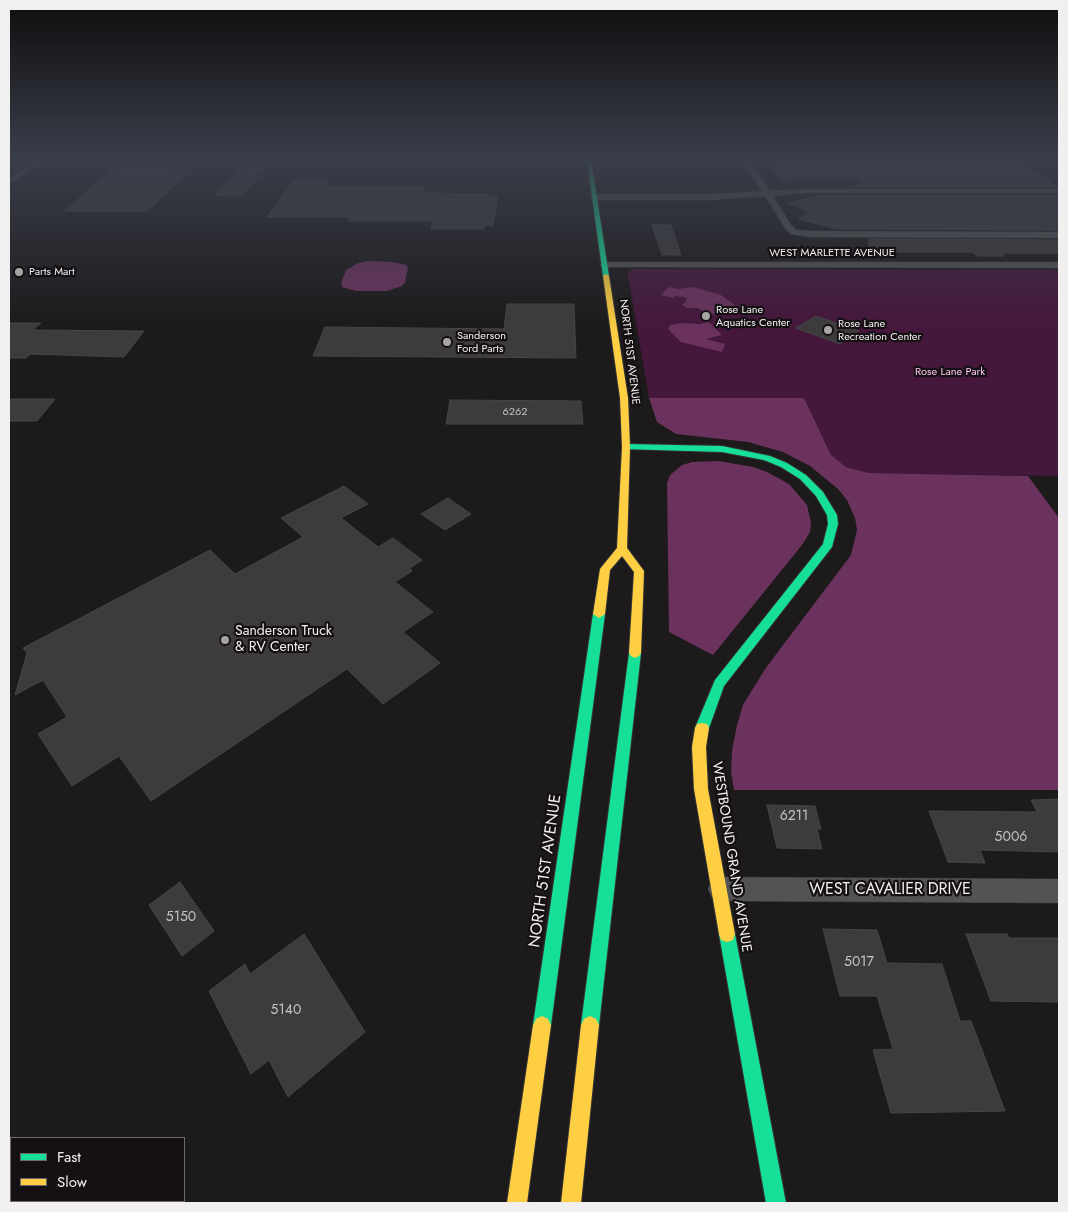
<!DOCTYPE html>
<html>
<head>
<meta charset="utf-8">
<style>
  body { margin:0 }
  #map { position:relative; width:1068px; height:1212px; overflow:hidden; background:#1c1a1b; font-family:Jost,sans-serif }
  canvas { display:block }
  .frame { position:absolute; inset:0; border:10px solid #f2eff1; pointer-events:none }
  .legend { position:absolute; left:10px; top:1137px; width:175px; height:65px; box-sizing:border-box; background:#141013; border:1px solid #6d696c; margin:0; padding:6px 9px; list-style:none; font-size:15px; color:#f2eff1 }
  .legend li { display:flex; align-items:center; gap:10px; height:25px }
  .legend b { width:25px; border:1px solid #6d696c }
</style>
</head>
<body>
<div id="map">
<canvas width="1068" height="1212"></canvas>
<div class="frame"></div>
<ul class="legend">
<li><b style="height:6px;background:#16e098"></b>Fast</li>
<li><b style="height:6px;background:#ffcf43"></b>Slow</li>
</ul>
</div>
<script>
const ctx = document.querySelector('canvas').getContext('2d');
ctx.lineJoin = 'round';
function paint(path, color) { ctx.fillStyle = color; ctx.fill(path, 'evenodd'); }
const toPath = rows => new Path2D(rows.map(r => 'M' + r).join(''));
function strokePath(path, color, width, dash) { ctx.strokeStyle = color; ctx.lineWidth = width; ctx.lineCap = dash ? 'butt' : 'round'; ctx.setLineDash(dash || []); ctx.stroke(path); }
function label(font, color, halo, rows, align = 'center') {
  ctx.font = font + ' Jost,sans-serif'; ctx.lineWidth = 4.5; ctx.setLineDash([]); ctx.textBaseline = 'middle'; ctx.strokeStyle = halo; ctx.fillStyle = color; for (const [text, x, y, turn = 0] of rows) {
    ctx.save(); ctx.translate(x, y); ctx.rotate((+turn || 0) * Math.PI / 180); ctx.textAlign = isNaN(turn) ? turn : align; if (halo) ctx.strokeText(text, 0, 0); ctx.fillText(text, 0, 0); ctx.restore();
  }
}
paint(toPath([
  [633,269,1059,270,1059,476,869,473,846,467,831,455,804,398,649,398,628,275,628,272]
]), '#45173b');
paint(toPath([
  [368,261,393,262,406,265,408,268,405,282,402,286,387,291,356,291,342,287,341,283,346,270,358,263],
  [669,287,678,289,693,287,721,295,736,306,728,308,727,314,718,315,706,313,698,308,687,308,682,305,687,300,685,297,674,296,673,298,661,295],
  [709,322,722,335,706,339,725,344,722,352,681,342,668,329,670,325,680,323,699,324],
  [649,398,804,398,831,455,846,467,869,473,1028,476,1059,518,1059,790,734,790,731,772,732,751,737,725,743,705,765,669,851,555,857,530,855,518,847,500,838,489,810,466,783,452,748,442,676,434,657,422],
  [719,461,753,467,767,472,789,484,807,505,811,523,810,532,802,545,713,655,669,632,667,483,670,475,682,465,692,462]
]), '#6a325d');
const building = toPath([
  [772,161,1020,161,1058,187,851,187,863,184,862,179,780,180,769,163,773,163,772,161],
  [115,168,192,169,147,211,64,211,115,168],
  [245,168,265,168,243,195,215,195,238,170,243,170,245,168],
  [294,180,328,180,324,186,425,187,423,193,489,194,488,197,497,197,496,207,493,226,485,225,484,229,431,229,433,221,348,221,349,217,267,217,294,180],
  [820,195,1059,195,1059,230,837,229,798,219,810,212,789,203,820,195],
  [652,225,671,225,681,255,662,255,652,225],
  [869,239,1059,240,1059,253,1001,253,1004,256,977,256,973,252,868,252,869,239],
  [507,304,574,304,576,358,313,356,325,327,504,329,507,304],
  [816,316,859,331,840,344,796,328,816,316],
  [9,323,41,323,33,330,144,331,124,357,30,354,26,358,9,358,9,323],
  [9,399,55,399,37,421,9,421,9,399],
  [450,400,581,401,583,424,446,424,450,400],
  [344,486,368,504,341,518,378,547,393,538,422,560,410,568,412,571,395,582,433,612,403,632,440,663,383,704,347,669,151,801,119,756,72,786,38,734,67,717,43,680,15,695,27,653,23,648,210,550,235,574,303,537,281,518,344,486],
  [448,498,471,514,445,530,421,514,448,498],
  [1059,799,1059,852,980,850,985,863,948,862,929,811,1037,812,1031,800,1059,799],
  [767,805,815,806,821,829,817,829,822,849,777,848,767,805],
  [180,882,214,931,182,956,149,905,180,882],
  [823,929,877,930,887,963,942,964,960,1021,971,1021,1005,1111,891,1113,873,1050,893,1049,877,996,840,996,823,929],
  [304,934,365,1032,288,1097,269,1060,251,1074,209,991,245,964,250,974,304,934],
  [966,934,1007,934,1009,938,1059,938,1059,1002,991,1001,966,934]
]);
paint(building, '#3d3b3c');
strokePath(building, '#474546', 1);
const street = toPath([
  [36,160,45,160,9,184,9,179,36,160],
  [742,160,750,160,770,191,804,189,1059,189,1059,193,804,193,773,196,792,226,797,230,809,231,1059,232,1059,238,809,237,791,234,786,230,765,196,711,200,594,200,590,197,594,194,711,194,762,191,742,160],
  [605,262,1059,262,1059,268,602,267,600,265,605,262],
  [720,877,1059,879,1059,903,720,901,712,897,708,889,712,881,720,877]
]);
const fast = toPath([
  [587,160,591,160,609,276,606,278,603,276,587,160],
  [626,444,722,446,770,456,787,463,806,475,823,492,837,515,838,524,832,547,724,686,709,728,707,732,702,733,697,732,695,728,715,680,823,544,828,524,827,515,816,496,800,479,781,467,764,460,722,452,623,449,622,447,626,444],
  [599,610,605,614,551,1025,548,1031,542,1034,536,1031,533,1025,593,614,599,610],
  [635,648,639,650,641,653,599,1025,596,1031,590,1034,584,1031,581,1025,629,653,631,650,635,648],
  [727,926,733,928,735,934,786,1203,766,1203,719,934,721,928,727,926]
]);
const slow = toPath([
  [606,274,609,276,628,398,630,447,627,548,644,571,641,653,639,656,635,658,631,656,629,653,634,572,622,556,610,570,605,614,599,618,593,614,600,569,617,548,622,447,620,398,603,276,606,274],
  [702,723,707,724,709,728,706,747,708,789,735,934,733,940,727,942,721,940,719,934,694,789,692,747,695,728,697,724,702,723],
  [542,1016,548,1019,551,1025,527,1203,507,1203,533,1025,536,1019,542,1016],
  [590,1016,596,1019,599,1025,581,1203,561,1203,581,1025,584,1019,590,1016]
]);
strokePath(street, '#363435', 1);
strokePath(fast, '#363435', 2);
strokePath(slow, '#363435', 2);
paint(street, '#545353');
paint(fast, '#16e098');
paint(slow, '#ffcf43');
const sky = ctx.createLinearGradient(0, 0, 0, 330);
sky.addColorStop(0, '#0f0e0f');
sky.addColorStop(0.48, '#3a3e4a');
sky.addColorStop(1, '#3a3e4a00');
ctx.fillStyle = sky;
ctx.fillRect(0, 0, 1068, 330);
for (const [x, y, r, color] of [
  [19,272,5,"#a7a4a6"],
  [706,316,5,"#a7a4a6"],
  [828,330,5,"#a7a4a6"],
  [447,342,5,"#a7a4a6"],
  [225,640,5,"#a7a4a6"]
]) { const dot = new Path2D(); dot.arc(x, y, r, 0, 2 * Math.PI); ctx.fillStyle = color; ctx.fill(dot); strokePath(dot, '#141013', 2); }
label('11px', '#f2eff1', '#141013', [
  ["WEST MARLETTE AVENUE",832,253],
  ["NORTH 51ST AVENUE",629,352,83]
]);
label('11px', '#f2eff1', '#141013', [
  ["Parts Mart",29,272],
  ["Rose Lane",716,310],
  ["Aquatics Center",716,323],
  ["Rose Lane",838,324],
  ["Recreation Center",838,337],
  ["Sanderson",457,336],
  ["Ford Parts",457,349]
], 'left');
label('11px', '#fdc4ed', '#141013', [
  ["Rose Lane Park",950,372]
]);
label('11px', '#c5c2c4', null, [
  ["6262",515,412]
]);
label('14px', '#f2eff1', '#141013', [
  ["Sanderson Truck",235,632],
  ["& RV Center",235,648]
], 'left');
label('14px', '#c5c2c4', null, [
  ["6211",794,817],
  ["5006",1011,838],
  ["5150",181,918],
  ["5017",859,963],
  ["5140",286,1011]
]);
label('14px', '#f2eff1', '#141013', [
  ["WESTBOUND GRAND AVENUE",731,857,81]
]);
label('16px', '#f2eff1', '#141013', [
  ["NORTH 51ST AVENUE",546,871,-82],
  ["WEST CAVALIER DRIVE",890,890]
]);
</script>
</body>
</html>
